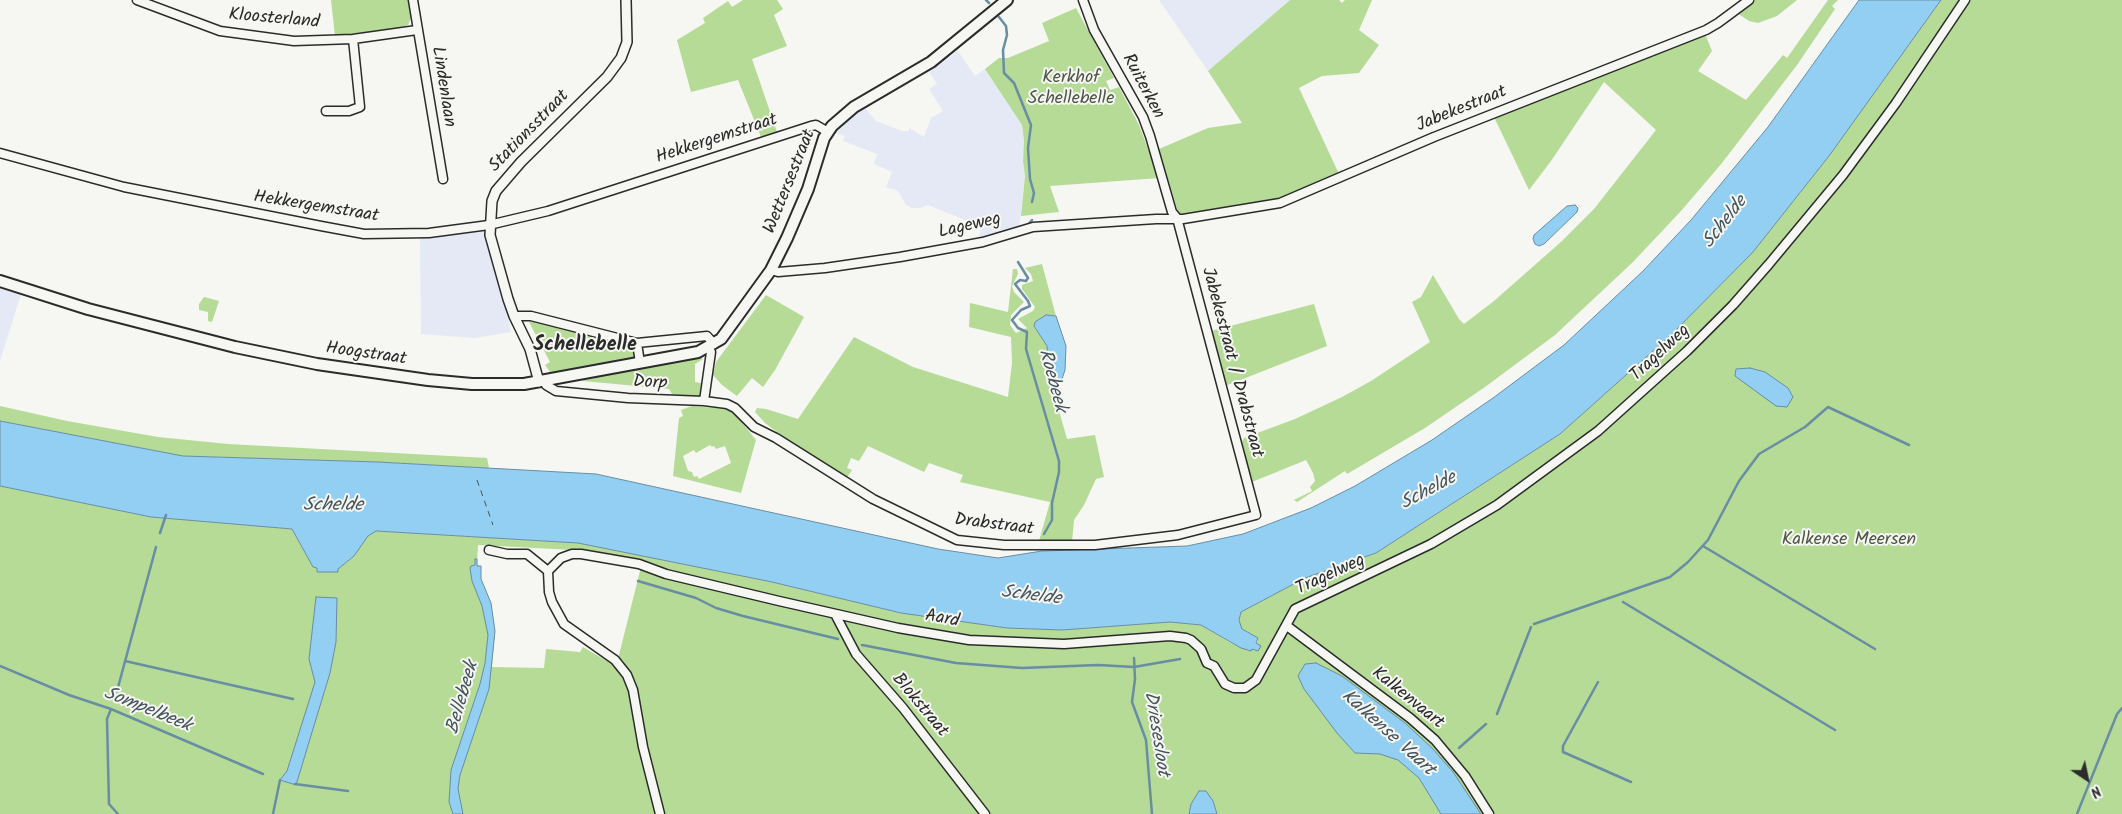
<!DOCTYPE html>
<html>
<head>
<meta charset="utf-8">
<style>
  body { margin:0 }
  #map { position:relative; width:2122px; height:814px; overflow:hidden; background:#f6f6f2; font-family:Kalam,sans-serif }
  canvas { display:block }
  .north { position:absolute; left:2062px; top:754px; width:50px; height:50px; -webkit-text-stroke:4px #f6f6f2; paint-order:stroke; rotate:146deg; font-size:14px; font-weight:700; line-height:20px; text-align:center; color:#2b2b2b }
  .north::after { content:''; display:block; margin:auto; width:18px; height:22px; background:#2b2b2b; clip-path:polygon(50% 0,100% 100%,50% 72%,0 100%) }
</style>
</head>
<body>
<div id="map">
<canvas width="2122" height="814"></canvas>
<div class="north">N</div>
</div>
<script>
const ctx = document.querySelector('canvas').getContext('2d');
ctx.lineJoin = 'round';
function paint(path, color) { ctx.fillStyle = color; ctx.fill(path, 'evenodd'); }
const toPath = rows => new Path2D(rows.map(r => 'M' + r).join(''));
function strokePath(path, color, width, dash) { ctx.strokeStyle = color; ctx.lineWidth = width; ctx.lineCap = dash ? 'butt' : 'round'; ctx.setLineDash(dash || []); ctx.stroke(path); }
function label(font, color, halo, rows, align = 'center') {
  ctx.font = font + ' Kalam,sans-serif'; ctx.lineWidth = 4; ctx.setLineDash([]); ctx.textBaseline = 'middle'; ctx.strokeStyle = halo; ctx.fillStyle = color; for (const [text, x, y, turn = 0] of rows) {
    ctx.save(); ctx.translate(x, y); ctx.rotate((+turn || 0) * Math.PI / 180); ctx.textAlign = isNaN(turn) ? turn : align; if (halo) ctx.strokeText(text, 0, 0); ctx.fillText(text, 0, 0); ctx.restore();
  }
}
paint(toPath([
  [1159,0,1290,0,1208,71],
  [958,51,975,76,985,69,1022,125,1024,140,1023,161,1025,176,1019,228,977,241,982,227,928,205,920,208,912,208,906,205,898,191,886,187,892,172,874,164,877,154,843,141,845,136,836,133,851,115,870,105,866,109,876,121,902,131,909,131,909,128,924,137,931,118,943,111,929,89,937,84,929,72],
  [487,230,511,332,475,338,421,334,420,237],
  [0,287,21,294,0,361]
]), '#e4e9f5');
paint(toPath([
  [331,0,408,0,411,18,408,25,402,28,335,36],
  [743,0,777,0,783,9,774,15,787,46,752,59,777,132,761,137,738,80,691,92,677,40,705,23,703,18,728,1,732,7],
  [1290,0,1339,0,1342,3,1345,0,1372,0,1359,30,1379,45,1359,73,1322,76,1299,88,1339,174,1296,192,1261,204,1179,215,1159,149,1208,128,1242,123,1208,71],
  [1743,0,1797,0,1777,16,1758,23,1749,21,1737,13,1736,5],
  [1828,0,1838,0,1832,6,1835,9,1797,65,1722,163,1681,211,1633,262,1555,335,1485,387,1425,428,1347,474,1345,471,1297,502,1294,500,1312,491,1310,487,1315,481,1313,473,1306,460,1252,482,1242,442,1244,438,1295,419,1342,397,1371,381,1430,342,1412,302,1421,297,1433,275,1459,319,1464,324,1494,301,1562,241,1594,209,1656,130,1604,82,1551,161,1529,190,1494,117,1705,34,1712,51,1698,71,1746,100,1783,55,1787,58],
  [1941,0,2122,0,2122,814,0,814,0,486,151,517,292,529,313,567,317,568,317,572,338,572,338,569,354,556,368,536,376,531,578,543,772,582,901,613,1007,628,1062,630,1170,622,1201,625,1231,643,1252,649,1257,644,1258,638,1242,629,1239,620,1241,612,1305,578,1376,553,1454,503,1560,434,1673,333,1753,252,1829,156],
  [478,545,573,550,641,567,617,663,612,664,583,647,580,652,546,649,544,668,492,667,495,631,491,603,481,579,480,566,477,565],
  [1076,8,1114,78,1106,81,1110,90,1119,87,1139,125,1159,178,1050,186,1059,212,1021,216,1025,176,1023,161,1024,140,1022,125,985,69,999,58,1008,58,1049,41,1042,23],
  [1042,264,1056,316,1046,315,1034,326,1047,346,1050,379,1067,439,1095,435,1104,477,1096,479,1084,505,1074,520,1072,542,1039,541,1050,502,960,482,963,475,929,463,924,472,868,446,859,461,851,458,847,468,852,470,846,479,788,440,765,423,755,412,757,408,766,409,798,419,854,337,913,367,1008,397,1012,363,1011,337,969,327,970,303,1008,312,1013,269,1017,269,1018,274,1012,286,1014,292,1024,302,1011,315,1010,325,1016,333,1027,328,1018,319,1033,311,1035,307,1022,289,1022,285,1033,281,1031,274,1025,268],
  [766,295,804,317,775,370,763,387,752,378,737,396,722,385,713,375,716,362],
  [204,297,219,301,212,322,208,321,208,312,199,310,199,304],
  [1314,304,1327,346,1225,386,1211,331],
  [532,321,633,347,635,360,551,373,545,365,550,362,529,322],
  [699,357,703,359,695,364,695,382,701,383,700,395,696,398,674,397,669,389,583,381,584,378],
  [0,406,67,421,158,437,228,444,487,458,489,468,378,462,183,456,0,421],
  [692,406,727,409,734,413,756,440,741,493,673,476,679,418,683,416,681,410],
  [710,445,712,447,714,446,716,449,725,446,731,463,699,479,697,476,694,477,692,472,688,471,683,456,694,450,696,453]
]), '#b5db96');
const water = toPath([
  [1859,0,1941,0,1829,156,1753,252,1673,333,1560,434,1376,553,1305,578,1241,612,1239,620,1242,629,1258,638,1256,643,1261,646,1258,651,1252,649,1251,651,1241,648,1201,625,1170,622,1062,630,1007,628,901,613,772,582,578,543,376,531,368,536,354,556,338,569,338,572,317,572,317,568,313,567,292,529,151,517,0,486,0,421,183,456,378,462,596,474,938,549,998,558,1042,551,1187,546,1243,534,1311,508,1355,486,1432,440,1493,398,1564,345,1643,271,1691,220,1768,127,1859,0],
  [1575,205,1578,208,1577,212,1544,244,1539,246,1535,244,1533,239,1534,235,1567,206,1575,205],
  [1046,315,1056,316,1066,346,1065,370,1062,379,1053,387,1050,379,1047,346,1034,326,1035,322,1046,315],
  [1750,368,1765,372,1788,388,1793,397,1787,407,1776,406,1735,376,1736,369,1750,368],
  [475,559,477,559,477,566,481,566,481,579,491,603,495,631,489,689,460,775,458,789,463,814,453,814,449,802,451,770,480,684,485,663,488,635,482,606,472,581,470,568,471,566,475,565,475,559],
  [316,597,337,598,336,642,330,673,296,785,280,780,287,771,315,682,309,659,316,597],
  [1316,663,1342,676,1405,723,1433,749,1453,772,1481,814,1441,814,1419,778,1398,760,1380,754,1355,753,1337,733,1304,689,1298,676,1305,664,1316,663],
  [1199,791,1206,791,1213,801,1217,814,1189,814,1191,804,1199,791]
]);
paint(water, '#92cff3');
strokePath(water, '#698da3', 1);
strokePath(toPath([
  [986,0,989,3],
  [999,17,1006,26,1007,35,1003,50,1004,73,1014,83,1031,125,1028,148,1030,179,1034,193,1032,202],
  [1028,225,1032,220],
  [1018,262,1028,278,1026,281,1020,280,1015,284,1028,301,1030,306,1021,310,1012,320,1018,328,1027,332,1026,349,1059,461,1059,472,1052,503,1052,520,1044,534],
  [160,533,166,515],
  [1703,546,1875,649],
  [638,581,696,598,716,608,743,616,838,639],
  [1623,602,1835,730],
  [1534,624,1670,577,1688,562,1708,540,1739,481,1759,454,1805,427,1828,407,1909,445],
  [862,645,956,663,1022,668,1098,665,1134,667,1180,659],
  [1134,658,1135,679,1132,702,1146,740,1152,814],
  [125,661,293,699],
  [0,666,69,695,111,709,263,774],
  [1598,682,1563,746,1563,752,1631,782],
  [117,691,156,547],
  [111,709,107,719,109,804,118,814],
  [1497,714,1531,627],
  [1459,748,1486,724],
  [295,784,348,791],
  [273,814,280,780],
  [2077,814,2117,714,2122,708]
]), '#698da3', 2.5);
strokePath(toPath([
  [477,480,493,525]
]), '#45545d', 1, [6, 5]);
const minor = toPath([
  [137,0,220,31,294,41,353,39,417,30],
  [413,0,443,179],
  [326,111,349,111,360,107,353,39],
  [0,153,124,187,321,226,364,234,429,233,489,225,548,211,811,126,816,125,828,132],
  [771,270,778,272,825,268,900,257,983,242,1033,227,1156,219,1183,219,1280,203,1434,137,1706,30,1718,23,1749,0],
  [514,316,531,316,637,343,707,336,714,344],
  [637,343,640,363],
  [545,381,546,385,556,391,628,398,704,401,727,404,735,408,754,427,776,438,873,499,957,540,1004,545,1095,545,1178,535,1256,515,1177,218,1172,212,1150,136,1143,117,1094,30,1083,0],
  [704,401,711,352,708,348],
  [489,550,507,554,527,554,548,571],
  [835,614,856,654,903,708,985,814],
  [1287,626,1410,718,1435,740,1465,776,1489,814],
  [660,814,643,747,633,690,627,675,615,660,564,624,552,602,549,592,548,571,561,558,572,554,581,554,639,564,666,574,779,601,898,628,969,640,1064,644,1170,636,1186,638,1191,640,1201,649,1207,663,1214,666,1225,684,1234,688,1245,688,1256,680,1295,609,1431,544,1497,505,1598,431,1687,351,1733,305,1769,264,1843,175,1896,103,1965,0]
]);
const tertiary = toPath([
  [539,382,530,349,514,316,508,299,490,235,492,201,496,191,521,162,607,77,621,58,627,42,626,0]
]);
const secondary = toPath([
  [0,281,88,309,235,347,317,364,428,380,472,384,524,384,698,352,721,339,771,270,787,238,808,189,824,138,832,126,854,107,931,62,1007,0]
]);
strokePath(minor, '#2b2b2b', 11);
strokePath(tertiary, '#2b2b2b', 12);
strokePath(secondary, '#2b2b2b', 14);
strokePath(minor, '#f6f6f2', 8);
strokePath(tertiary, '#f6f6f2', 9);
strokePath(secondary, '#f6f6f2', 10);
label('18px', '#2b2b2b', '#f6f6f2', [
  ["Kloosterland",274,20,5],
  ["Lindenlaan",442,87,81],
  ["Ruiterken",1142,87,62],
  ["Jabekestraat",1462,110,-22],
  ["Stationsstraat",530,132,-46],
  ["Hekkergemstraat",717,140,-18],
  ["Wettersestraat",791,182,-68],
  ["Hekkergemstraat",316,208,9],
  ["Lageweg",970,227,-13],
  ["Tragelweg",1661,354,-43],
  ["Hoogstraat",366,355,8],
  ["Jabekestraat / Drabstraat",1231,363,75],
  ["Dorp",650,384,3],
  ["Drabstraat",994,526,7],
  ["Tragelweg",1331,576,-25],
  ["Aard",942,620,10],
  ["Kalkenvaart",1407,699,39],
  ["Blokstraat",919,706,50]
]);
label('18px', '#4e5746', '#f6f6f2', [
  ["Kerkhof",1071,79],
  ["Schellebelle",1071,100],
  ["Kalkense Meersen",1849,541]
]);
label('italic 19px', '#45545d', '#f6f6f2', [
  ["Schelde",1726,223,-52],
  ["Roebeek",1051,381,75],
  ["Schelde",1429,492,-28],
  ["Schelde",333,507],
  ["Schelde",1031,597,7],
  ["Bellebeek",464,698,-74],
  ["Sompelbeek",147,711,22],
  ["Driesesloot",1155,734,81],
  ["Kalkense Vaart",1387,734,42]
]);
label('bold 20px', '#2b2b2b', '#f6f6f2', [
  ["Schellebelle",585,347]
]);
</script>
</body>
</html>
